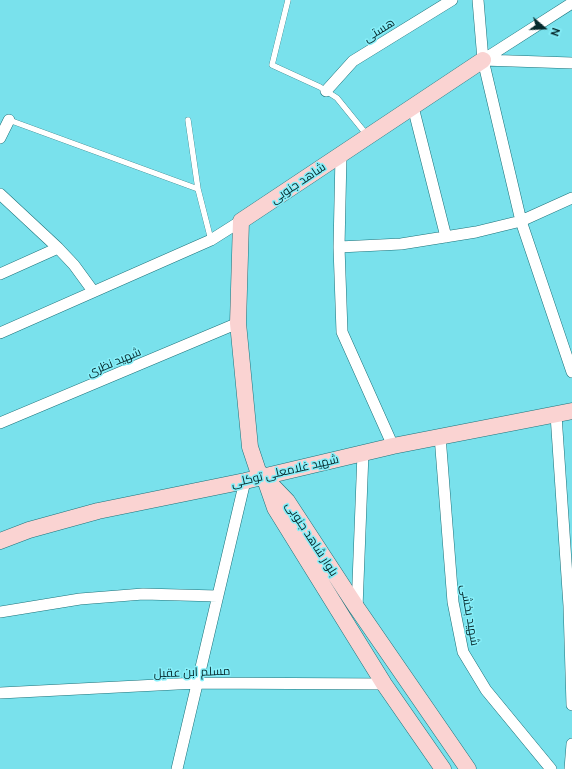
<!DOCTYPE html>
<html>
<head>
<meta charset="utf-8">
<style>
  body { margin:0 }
  #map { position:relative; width:572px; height:769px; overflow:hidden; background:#79e1ec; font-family:Ubuntu,sans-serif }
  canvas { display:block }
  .north { position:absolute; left:524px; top:8px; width:40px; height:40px; -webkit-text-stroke:3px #87eff9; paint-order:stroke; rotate:109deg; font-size:11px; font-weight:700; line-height:16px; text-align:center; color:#05292c }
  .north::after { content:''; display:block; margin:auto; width:14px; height:18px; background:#05292c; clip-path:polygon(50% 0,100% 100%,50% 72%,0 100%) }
</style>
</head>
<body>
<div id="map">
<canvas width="572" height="769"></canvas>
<div class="north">N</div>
</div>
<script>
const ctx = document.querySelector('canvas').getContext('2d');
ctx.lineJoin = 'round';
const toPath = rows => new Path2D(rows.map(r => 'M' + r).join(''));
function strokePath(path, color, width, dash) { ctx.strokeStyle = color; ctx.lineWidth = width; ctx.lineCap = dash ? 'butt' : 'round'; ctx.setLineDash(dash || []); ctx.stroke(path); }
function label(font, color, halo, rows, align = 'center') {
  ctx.font = font + ' Ubuntu,Cairo,sans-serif'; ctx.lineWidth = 3; ctx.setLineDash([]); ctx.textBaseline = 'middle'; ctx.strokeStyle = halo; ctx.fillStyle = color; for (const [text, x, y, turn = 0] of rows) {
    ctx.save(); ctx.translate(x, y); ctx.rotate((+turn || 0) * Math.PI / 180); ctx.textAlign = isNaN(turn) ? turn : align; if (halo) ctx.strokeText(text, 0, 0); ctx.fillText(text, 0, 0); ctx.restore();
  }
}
const lane = toPath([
  [288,0,272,65,320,87,337,98,367,135],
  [9,120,198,189],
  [188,120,198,189,211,240]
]);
const street = toPath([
  [478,0,483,60,521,221,572,372],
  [483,60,572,3],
  [483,60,572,63],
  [326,91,353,61,452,0],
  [413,107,446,237],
  [0,138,9,120],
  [341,155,339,247,342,332,393,446],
  [0,194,58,248,74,265,93,291],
  [339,247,401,244,476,232,521,221,572,198],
  [0,274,58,248],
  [0,333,211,240,241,221],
  [556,415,569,606,572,705],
  [0,423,238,323],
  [440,436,453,602,463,652,486,690,551,769],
  [357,608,363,453],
  [0,612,80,599,143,594,217,596],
  [0,693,197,683,384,684],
  [177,769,245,481],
  [570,769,572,744]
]);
const secondary = toPath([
  [266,482,275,508,384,684,443,769],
  [0,541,29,530,98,511,245,481,393,446,572,411],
  [468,769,357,608,287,501,258,471,250,447,238,323,241,221,483,60]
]);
strokePath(lane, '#1c727a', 6);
strokePath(street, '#1c727a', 12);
strokePath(secondary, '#1c727a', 17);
strokePath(lane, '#fff', 5.5);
strokePath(street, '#fff', 11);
strokePath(secondary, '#fad3d2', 16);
label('12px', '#05292c', '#87eff9', [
  ["هستی",379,30,-32],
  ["شاهد جنوبی",298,183,-34],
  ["شهید نظری",114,362,-23],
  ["شهید غلامعلی توکلی",285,471,-13],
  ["بلوار شاهد جنوبی",312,539,57],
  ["شهید بخشی",470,615,80],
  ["مسلم ابن عقیل",192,672,-2]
]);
</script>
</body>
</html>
